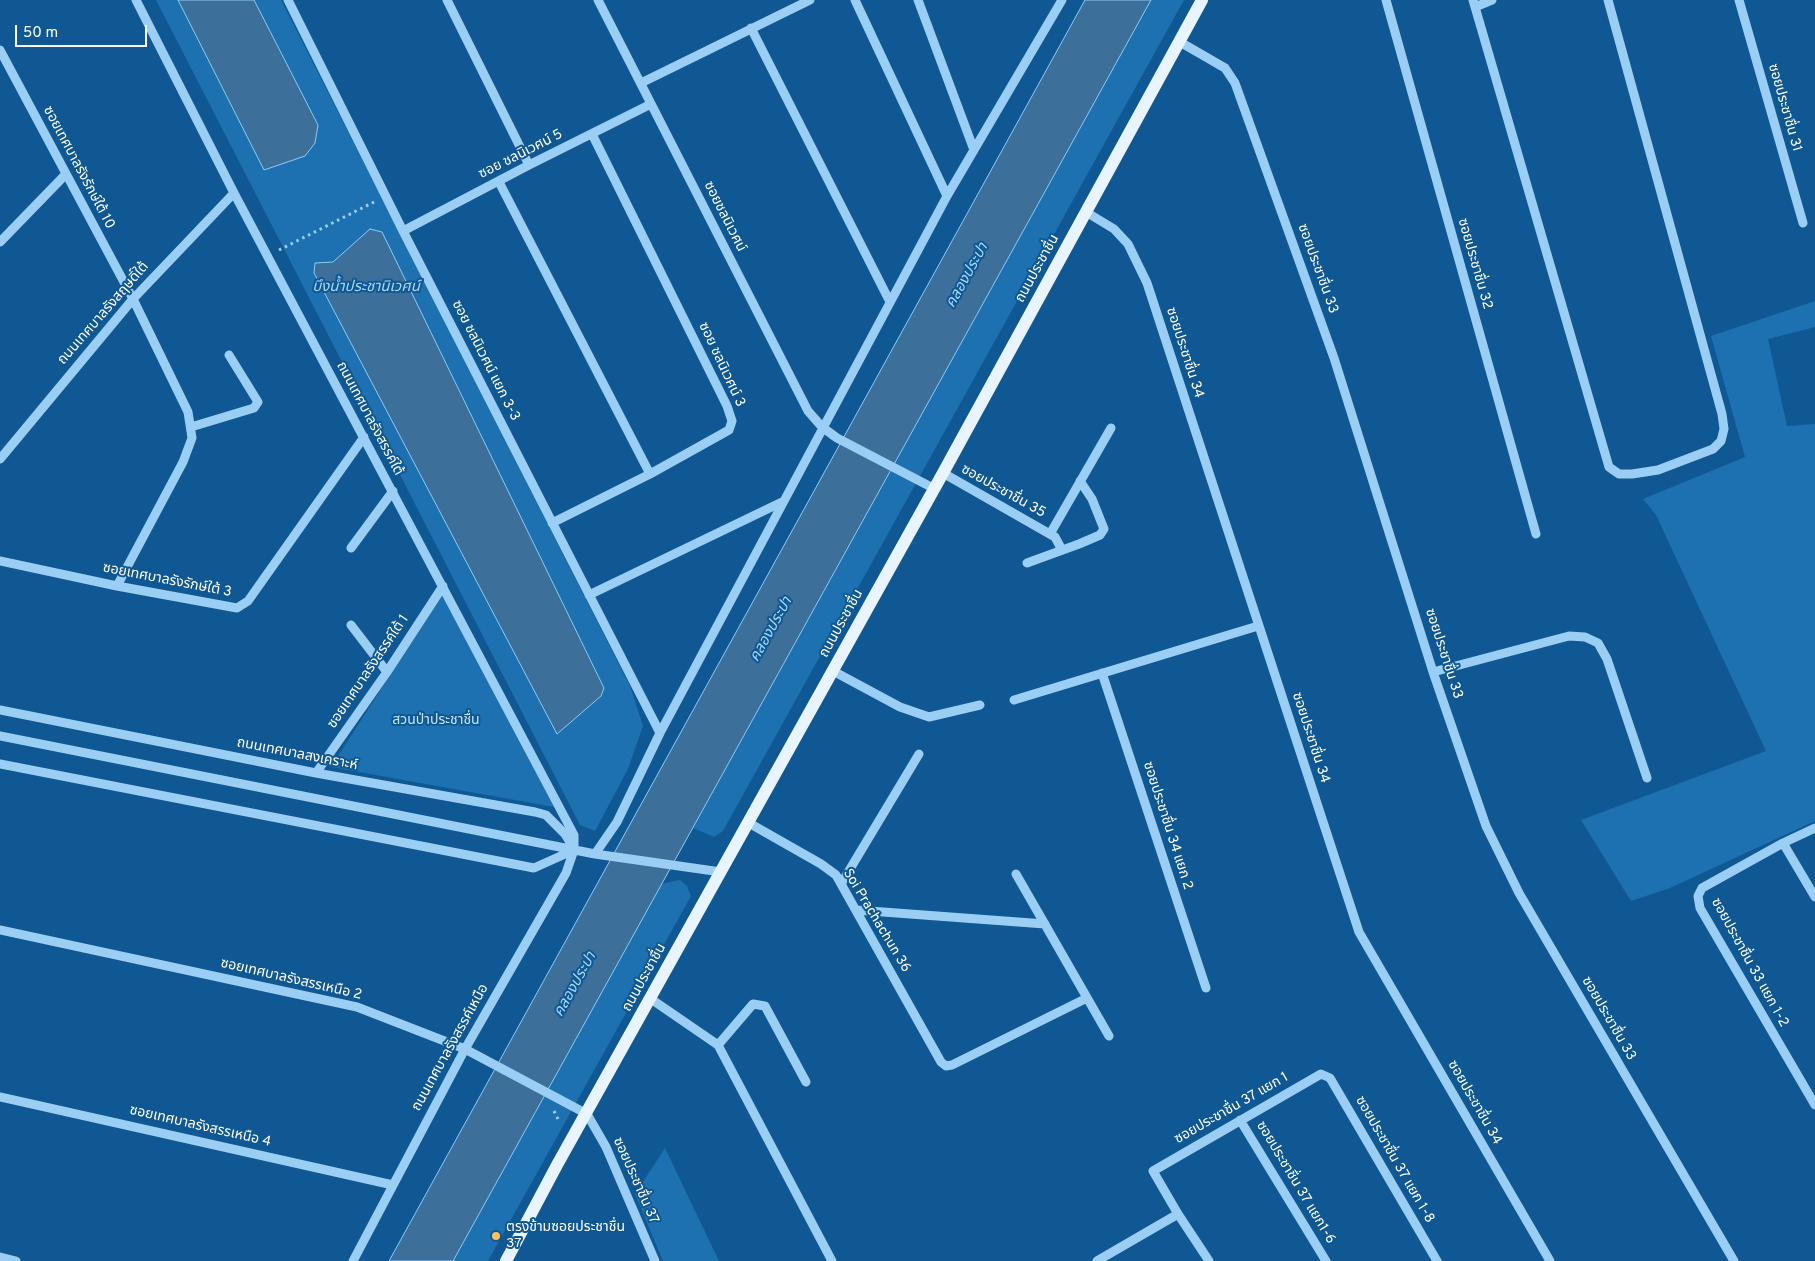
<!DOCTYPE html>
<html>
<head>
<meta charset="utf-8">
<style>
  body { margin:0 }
  #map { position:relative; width:1815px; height:1261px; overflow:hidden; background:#0f5893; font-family:Overpass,sans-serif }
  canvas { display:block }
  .scale { position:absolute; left:15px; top:25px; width:132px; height:22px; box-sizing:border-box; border:2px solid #fff; border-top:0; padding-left:6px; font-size:15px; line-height:18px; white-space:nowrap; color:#fff; -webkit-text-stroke:4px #0f5893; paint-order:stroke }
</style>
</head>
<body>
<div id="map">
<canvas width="1815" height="1261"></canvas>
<div class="scale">50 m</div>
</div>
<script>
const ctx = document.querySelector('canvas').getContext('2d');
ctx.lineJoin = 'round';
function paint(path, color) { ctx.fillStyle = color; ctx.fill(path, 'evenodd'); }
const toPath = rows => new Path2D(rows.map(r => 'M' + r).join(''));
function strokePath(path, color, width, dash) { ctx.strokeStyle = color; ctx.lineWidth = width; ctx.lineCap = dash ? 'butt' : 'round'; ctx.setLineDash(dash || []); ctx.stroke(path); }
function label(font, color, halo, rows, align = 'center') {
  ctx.font = font + ' Overpass,"Noto Sans Thai",sans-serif'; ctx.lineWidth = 4; ctx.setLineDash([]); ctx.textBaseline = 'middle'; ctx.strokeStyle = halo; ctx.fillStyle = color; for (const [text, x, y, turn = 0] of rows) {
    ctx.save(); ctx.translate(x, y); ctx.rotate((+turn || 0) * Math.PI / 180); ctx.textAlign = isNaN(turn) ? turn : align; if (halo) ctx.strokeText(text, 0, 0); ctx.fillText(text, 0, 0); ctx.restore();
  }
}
paint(toPath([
  [156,0,178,0,264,170,318,125,254,0,281,0,630,686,643,726,628,769,595,831,580,825],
  [382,232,604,687,601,696,557,733,314,273,316,263,333,262],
  [1151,0,1184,0,723,831,714,837,693,828],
  [1815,301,1815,327,1768,339,1787,426,1815,424,1815,821,1670,888,1631,901,1581,820,1766,751,1656,515,1643,499,1745,457,1711,336],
  [442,594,554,807,331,767],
  [680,880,687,886,691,896,488,1261,453,1261,661,884],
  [665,1148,719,1261,663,1261,635,1194]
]), '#1d71b1');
const water = toPath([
  [178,0,254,0,318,125,315,143,305,156,264,170,178,0],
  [1085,0,1151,0,453,1261,389,1261,1085,0],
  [370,229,382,232,604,688,601,696,557,734,314,273,315,263,333,262,370,229]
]);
paint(water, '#3c709b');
strokePath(water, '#8dcbf8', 1);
strokePath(toPath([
  [279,250,376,201],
  [554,1111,558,1119]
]), '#9bcef4', 3, [2.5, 4]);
strokePath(toPath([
  [136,0,234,193,574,835,574,850,566,873,465,1049,353,1261],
  [288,0,403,231,660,733],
  [447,0,529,165],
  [598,0,808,411,822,427,837,438,935,489],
  [855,0,947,196],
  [918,0,974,150],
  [1386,0,1536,534],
  [1473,0,1609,467,1619,474,1632,474,1658,470,1713,449,1721,441,1724,429,1722,414,1608,0],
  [1739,0,1803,223],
  [1475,7,1492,0],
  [751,28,890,302],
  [1180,42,1225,68,1235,83,1334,358,1433,672,1486,826,1519,893,1734,1261],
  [0,50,133,299,188,412,192,438,183,462,117,586],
  [641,83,810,0],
  [499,182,650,474],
  [1086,212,1114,229,1128,244,1147,283,1359,932,1550,1261],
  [403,231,529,165,651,104],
  [0,242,66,174],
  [191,427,254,408,258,402,229,355],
  [0,459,133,299,234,193],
  [943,473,1055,537,1062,550],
  [552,523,650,474,729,430,732,421,727,406,592,134],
  [1050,534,1111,428],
  [351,548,393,491],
  [0,561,117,586,237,608,248,601,364,437],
  [1027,563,1079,544,1100,535,1104,529,1092,499,1080,481],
  [589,595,782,502],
  [351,625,387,672],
  [833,671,900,707,929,717,980,705],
  [1433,672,1569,636,1585,637,1598,643,1607,659,1647,778],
  [1102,673,1206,988],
  [1014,700,1258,626],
  [0,710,316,773,535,812,546,815,565,834,574,849],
  [0,736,595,854,721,872],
  [0,764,534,868,574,850],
  [316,773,387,672,443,586],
  [749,823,821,864,836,875,941,1062,946,1066,952,1065,1087,998],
  [1815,828,1783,843,1702,888,1698,896,1700,908,1815,1105],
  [1783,843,1815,897],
  [595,854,617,822,660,733,947,196,1062,0],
  [1016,874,1109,1036],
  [841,884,919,754],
  [856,910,1045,924],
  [0,930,357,1007,465,1049,587,1114,606,1147,655,1261],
  [651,999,718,1045,832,1261],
  [718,1045,753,1004,765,1006,806,1082],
  [0,1097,393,1185],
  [1240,1120,1326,1261],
  [0,1257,16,1261],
  [1097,1261,1178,1214],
  [1209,1261,1178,1214,1153,1171,1321,1074,1330,1078,1437,1261]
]), '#9bcef4', 9);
strokePath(toPath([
  [506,1261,557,1165,943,473,1202,0]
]), '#e8f4ff', 12);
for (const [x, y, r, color] of [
  [496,1236,5,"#ffbe5e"]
]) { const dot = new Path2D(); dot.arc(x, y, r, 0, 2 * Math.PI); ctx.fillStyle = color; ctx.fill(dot); strokePath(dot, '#0f5893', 2); }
label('14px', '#fff', '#0f5893', [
  ["ซอยประชาชื่น 31",1784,108,74],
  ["ซอย ชลนิเวศน์ 5",521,155,-27],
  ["ซอยเทศบาลรังรักษ์ใต้ 10",78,168,62],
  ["ซอยชลนิเวศน์",724,217,63],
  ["ซอยประชาชื่น 32",1474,264,74],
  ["ถนนประชาชื่น",1038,269,-61],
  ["ซอยประชาชื่น 33",1317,269,70],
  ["ถนนเทศบาลรังสฤษดิ์ใต้",104,314,-49],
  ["ซอยประชาชื่น 34",1184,353,72],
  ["ซอย ชลนิเวศน์ แยก 3-3",485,361,63],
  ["ซอย ชลนิเวศน์ 3",721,365,65],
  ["ถนนเทศบาลรังสรรค์ใต้",369,419,62],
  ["ซอยประชาชื่น 35",1003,492,29],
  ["ซอยเทศบาลรังรักษ์ใต้ 3",167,581,11],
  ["ถนนประชาชื่น",842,624,-61],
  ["ซอยประชาชื่น 33",1443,654,72],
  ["ซอยเทศบาลรังสรรค์ใต้ 1",369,672,-56],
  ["ซอยประชาชื่น 34",1310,738,72],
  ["ถนนเทศบาลสงเคราะห์",297,755,11],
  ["ซอยประชาชื่น 34 แยก 2",1167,826,72],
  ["Soi Prachachun 36",876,921,59],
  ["ซอยประชาชื่น 33 แยก 1-2",1749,963,61],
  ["ถนนประชาชื่น",645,978,-61],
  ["ซอยเทศบาลรังสรรเหนือ 2",291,980,13],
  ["ซอยประชาชื่น 33",1608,1019,60],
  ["ถนนเทศบาลรังสรรค์เหนือ",451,1048,-61],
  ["ซอยประชาชื่น 34",1474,1103,60],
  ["ซอยประชาชื่น 37 แยก 1",1232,1109,-30],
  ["ซอยเทศบาลรังสรรเหนือ 4",200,1127,13],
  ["ซอยประชาชื่น 37 แยก 1-8",1394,1160,60],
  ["ซอยประชาชื่น 37",635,1181,66],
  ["ซอยประชาชื่น 37 แยก1-6",1295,1183,59]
]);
label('14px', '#c3e5fe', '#0f5893', [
  ["สวนป่าประชาชื่น",436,721]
]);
label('14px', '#fff', '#0f5893', [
  ["ตรงข้ามซอยประชาชื่น",506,1228],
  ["37",506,1244]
], 'left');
label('italic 15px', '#a7d7fb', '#0f5893', [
  ["คลองประปา",968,276,-61],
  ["บึงน้ำประชานิเวศน์",366,288],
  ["คลองประปา",772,630,-61],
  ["คลองประปา",576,985,-61]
]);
</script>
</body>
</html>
